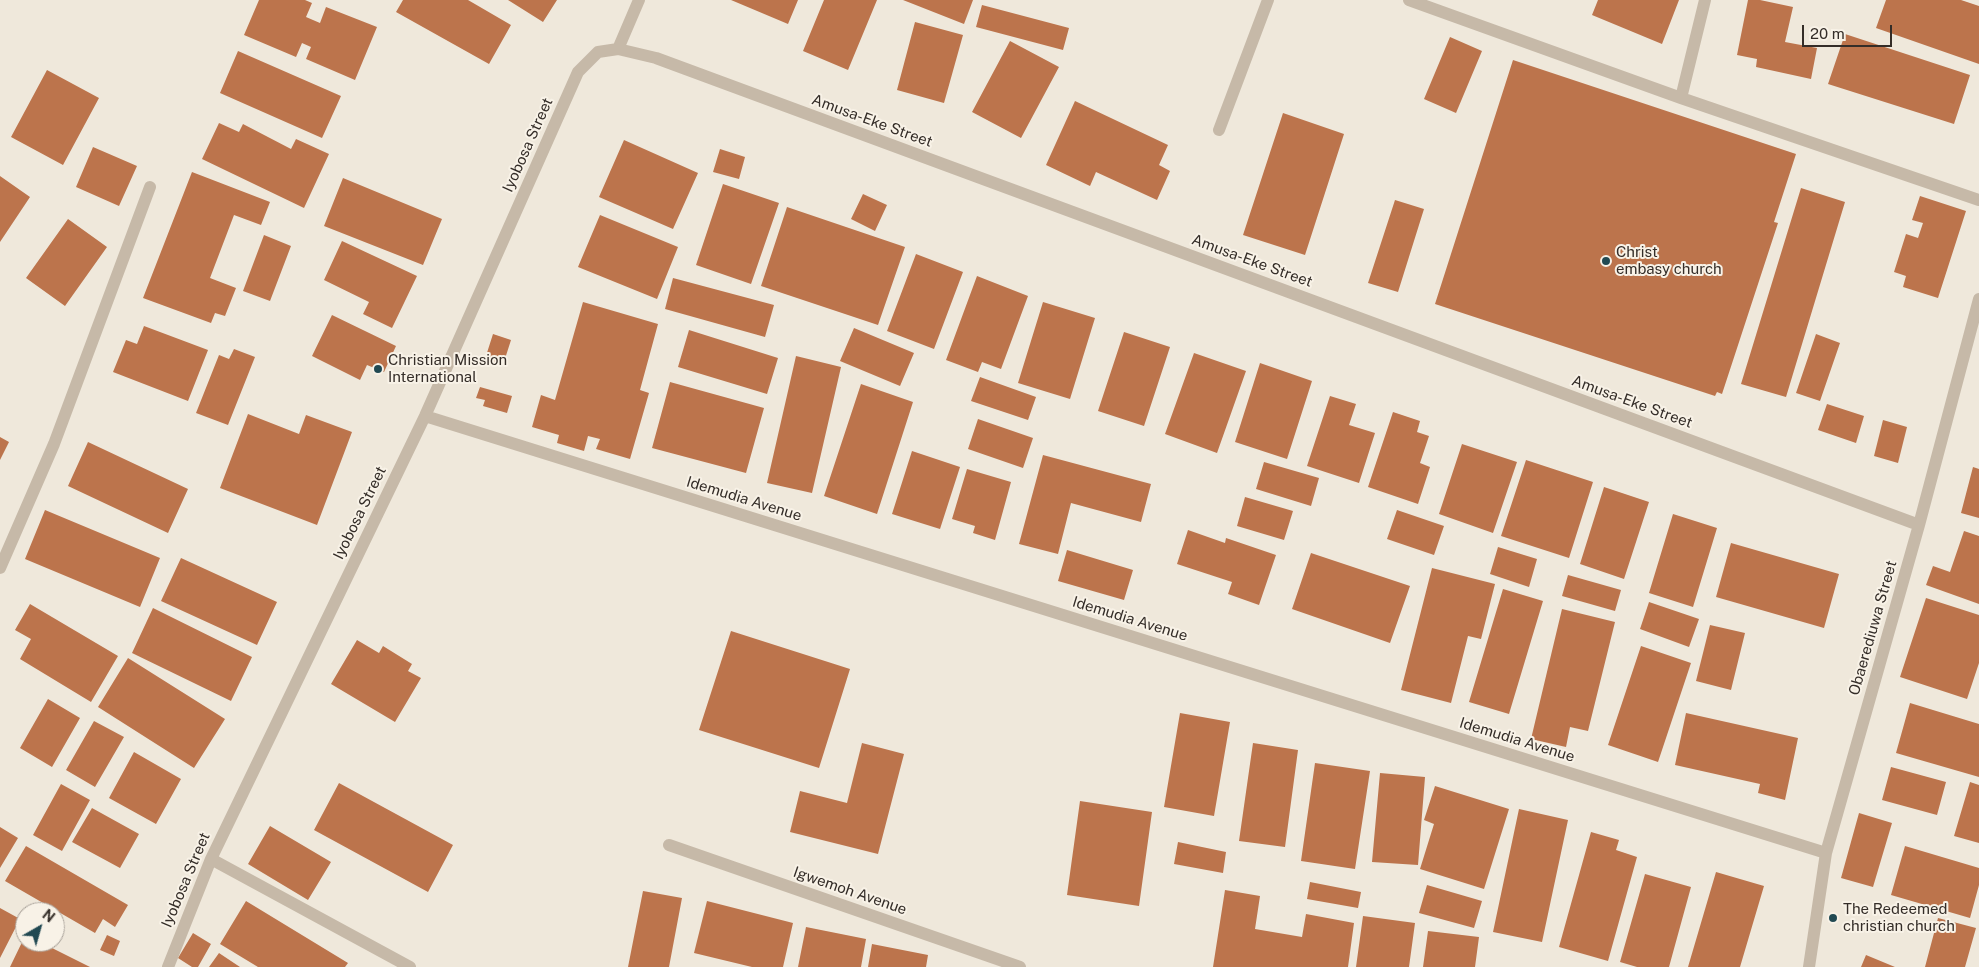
<!DOCTYPE html>
<html>
<head>
<meta charset="utf-8">
<style>
  body { margin:0 }
  #map { position:relative; width:1979px; height:967px; overflow:hidden; background:#efe8db; font-family:"Public Sans",sans-serif }
  canvas { display:block }
  .north { position:absolute; left:15px; top:902px; width:50px; height:50px; box-sizing:border-box; background:#f8f2e7; border:1px solid #aaa39b; border-radius:50%; rotate:38deg; font-size:14px; font-weight:700; line-height:20px; text-align:center; color:#342d28 }
  .north::after { content:''; display:block; margin:auto; width:18px; height:22px; background:#214952; clip-path:polygon(50% 0,100% 100%,50% 72%,0 100%) }
  .scale { position:absolute; left:1802px; top:25px; width:90px; height:22px; box-sizing:border-box; border:2px solid #342d28; border-top:0; padding-left:6px; font-size:15px; line-height:18px; white-space:nowrap; color:#342d28; -webkit-text-stroke:4px #f8f2e7; paint-order:stroke }
</style>
</head>
<body>
<div id="map">
<canvas width="1979" height="967"></canvas>
<div class="north">N</div>
<div class="scale">20 m</div>
</div>
<script>
const ctx = document.querySelector('canvas').getContext('2d');
ctx.lineJoin = 'round';
function paint(path, color) { ctx.fillStyle = color; ctx.fill(path, 'evenodd'); }
const toPath = rows => new Path2D(rows.map(r => 'M' + r).join(''));
function strokePath(path, color, width, dash) { ctx.strokeStyle = color; ctx.lineWidth = width; ctx.lineCap = dash ? 'butt' : 'round'; ctx.setLineDash(dash || []); ctx.stroke(path); }
function label(font, color, halo, rows, align = 'center') {
  ctx.font = font + ' "Public Sans",sans-serif'; ctx.lineWidth = 4; ctx.setLineDash([]); ctx.textBaseline = 'middle'; ctx.strokeStyle = halo; ctx.fillStyle = color; for (const [text, x, y, turn = 0] of rows) {
    ctx.save(); ctx.translate(x, y); ctx.rotate((+turn || 0) * Math.PI / 180); ctx.textAlign = isNaN(turn) ? turn : align; if (halo) ctx.strokeText(text, 0, 0); ctx.fillText(text, 0, 0); ctx.restore();
  }
}
paint(toPath([
  [259,0,305,0,312,3,306,17,320,23,326,7,377,27,355,80,306,59,311,47,302,43,296,57,244,35],
  [403,0,468,0,511,25,489,64,396,12],
  [508,0,557,0,543,22],
  [731,0,798,0,788,24],
  [824,0,877,0,848,70,803,51],
  [903,0,973,0,964,24],
  [1598,0,1679,0,1662,44,1592,15],
  [1748,0,1760,0,1793,7,1785,42,1817,48,1811,79,1756,67,1757,59,1737,55],
  [1886,0,1961,0,1979,6,1979,64,1876,28],
  [982,5,1069,28,1063,50,976,27],
  [915,22,963,35,944,103,897,90],
  [1845,34,1970,75,1954,124,1828,84],
  [1450,37,1482,51,1456,113,1424,99],
  [1010,41,1059,67,1021,138,972,112],
  [238,51,341,96,322,138,220,93],
  [1513,60,1796,154,1774,222,1778,223,1722,394,1717,392,1715,396,1435,304],
  [47,70,99,98,63,165,11,137],
  [1075,101,1168,145,1159,165,1170,171,1157,200,1096,172,1090,186,1046,165],
  [1283,113,1344,134,1305,255,1243,235],
  [219,123,239,132,243,124,291,149,296,139,329,154,304,208,202,159],
  [624,140,698,173,673,229,599,197],
  [93,147,137,166,119,206,76,187],
  [720,149,745,157,739,179,713,172],
  [192,172,270,202,261,225,234,215,210,278,236,288,225,316,215,313,211,323,143,298],
  [0,176,30,197,0,242],
  [343,178,442,219,423,265,324,226],
  [723,184,779,203,751,284,696,265],
  [1801,188,1845,202,1786,397,1741,384],
  [863,194,887,205,875,231,851,219],
  [1920,196,1966,211,1938,298,1903,287,1906,276,1894,272,1906,234,1918,238,1923,223,1912,220],
  [1395,200,1424,209,1398,292,1368,283],
  [787,207,905,247,878,325,761,286],
  [600,215,678,247,657,299,578,267],
  [68,219,107,247,65,306,26,278],
  [264,235,291,246,270,301,243,291],
  [342,241,417,276,392,328,363,314,369,302,324,280],
  [916,254,963,272,934,349,887,331],
  [977,276,1028,296,1001,369,982,362,978,372,946,360],
  [673,278,774,305,765,337,665,309],
  [583,302,658,324,640,390,649,393,630,459,596,449,600,439,588,436,584,451,557,443,559,435,532,427,541,395,555,400],
  [1043,302,1095,318,1070,399,1018,383],
  [332,315,396,346,384,372,367,365,360,380,312,356],
  [144,326,208,350,188,401,113,372,126,340,137,344],
  [854,328,914,353,900,386,840,361],
  [689,330,778,358,767,394,678,367],
  [1124,332,1170,347,1144,426,1098,411],
  [493,334,511,340,503,365,485,359],
  [1816,334,1840,343,1820,401,1796,393],
  [234,349,255,357,228,425,196,413,219,355,229,359],
  [1194,353,1246,371,1217,453,1165,434],
  [796,356,841,367,812,493,767,483],
  [1260,363,1312,381,1287,459,1235,442],
  [980,377,1036,397,1028,420,971,401],
  [670,382,764,408,746,473,652,448],
  [861,384,913,402,877,514,824,496],
  [480,387,512,396,507,413,483,406,485,400,476,398],
  [1330,396,1356,404,1349,425,1375,433,1359,483,1307,466],
  [1827,404,1864,416,1856,443,1818,430],
  [1393,412,1420,421,1417,432,1429,436,1420,463,1430,467,1418,504,1368,487],
  [248,414,299,434,306,415,352,432,317,525,220,488],
  [978,419,1033,438,1023,468,968,449],
  [1883,420,1907,427,1898,463,1874,456],
  [0,437,9,442,0,460],
  [88,442,188,489,168,533,68,486],
  [1462,444,1517,462,1493,533,1439,514],
  [912,451,960,467,940,529,892,514],
  [1043,455,1151,484,1141,522,1071,503,1058,554,1019,544],
  [1526,460,1593,482,1569,558,1501,536],
  [1264,462,1319,478,1311,506,1256,489],
  [1973,467,1979,469,1979,518,1961,513],
  [967,469,1011,482,995,540,973,533,975,526,952,519],
  [1604,487,1649,502,1624,579,1580,564],
  [1245,497,1293,511,1284,540,1237,526],
  [45,510,160,558,140,607,25,559],
  [1397,510,1444,526,1434,555,1387,539],
  [1673,514,1717,528,1693,607,1649,593],
  [1188,530,1225,543,1226,538,1276,555,1259,605,1228,594,1232,582,1177,564],
  [1964,531,1979,536,1979,604,1926,585,1933,566,1950,572],
  [1731,543,1839,574,1824,628,1716,597],
  [1498,547,1537,559,1529,587,1490,574],
  [1067,550,1133,570,1124,600,1058,581],
  [1311,553,1410,586,1390,643,1292,609],
  [181,558,277,602,257,645,161,601],
  [1432,568,1495,584,1481,639,1468,636,1451,703,1401,690],
  [1568,575,1621,590,1615,611,1562,596],
  [1503,589,1543,601,1509,714,1469,702],
  [1926,598,1979,615,1979,663,1967,699,1900,677],
  [1649,602,1699,619,1689,647,1640,629],
  [30,604,118,656,91,702,20,659,31,639,15,630],
  [153,608,252,657,231,701,132,653],
  [1562,609,1615,622,1588,731,1570,727,1566,747,1531,739],
  [1710,625,1745,633,1731,690,1696,681],
  [731,631,850,669,819,768,699,730],
  [357,640,379,653,383,646,412,664,408,671,421,678,395,722,331,684],
  [1641,646,1691,663,1658,762,1608,745],
  [128,658,225,719,194,768,98,707],
  [48,699,80,718,52,767,20,748],
  [1910,703,1979,724,1979,777,1896,753],
  [1180,713,1230,722,1214,816,1164,807],
  [1686,713,1798,738,1785,800,1758,793,1760,784,1675,765],
  [94,721,124,737,95,787,66,770],
  [862,743,904,754,878,854,790,832,800,791,847,803],
  [1253,743,1298,750,1285,847,1239,841],
  [134,752,181,779,156,824,109,798],
  [1315,763,1370,771,1355,869,1301,861],
  [1891,767,1946,782,1937,815,1882,800],
  [1380,773,1425,777,1418,865,1372,862],
  [1970,782,1979,785,1979,843,1954,836],
  [339,783,453,845,428,892,314,830],
  [61,784,90,800,62,851,33,835],
  [1435,786,1509,809,1484,889,1420,869,1434,824,1424,820],
  [1080,801,1152,812,1139,906,1067,895],
  [92,808,139,834,120,868,72,842],
  [1519,809,1568,820,1542,942,1493,932],
  [1859,813,1892,823,1873,887,1841,878],
  [270,826,331,862,308,900,248,864],
  [0,827,18,838,0,868],
  [1591,832,1619,840,1616,850,1637,857,1608,961,1559,947],
  [1178,842,1226,852,1223,873,1174,864],
  [26,846,128,905,115,927,103,919,95,933,5,881],
  [1905,846,1979,868,1979,885,1970,918,1891,895],
  [1716,872,1764,886,1740,967,1688,967],
  [1645,874,1691,887,1669,967,1637,967,1620,962],
  [1310,882,1361,892,1358,908,1307,899],
  [1427,885,1482,901,1474,928,1419,913],
  [1225,890,1260,896,1255,929,1302,937,1306,914,1354,923,1348,967,1213,967],
  [643,891,682,898,669,967,628,967],
  [246,901,348,963,345,967,258,967,220,944],
  [707,901,793,923,783,967,752,967,694,953],
  [0,908,20,919,0,958],
  [1363,916,1415,923,1409,967,1356,967],
  [1938,918,1976,928,1965,967,1925,967],
  [806,927,866,939,861,967,798,967],
  [1428,931,1479,937,1475,967,1423,967],
  [193,933,211,944,198,967,192,967,178,958],
  [107,935,120,941,114,956,100,950],
  [25,936,25,942,40,942,90,967,10,967],
  [872,944,928,955,926,967,868,967],
  [219,953,240,967,209,967],
  [1866,955,1895,967,1861,967]
]), '#bc744c');
strokePath(toPath([
  [1409,0,1681,98,1979,200],
  [1681,98,1705,0],
  [1219,130,1268,0]
]), '#c6b9a8', 12);
strokePath(toPath([
  [618,49,639,0],
  [425,416,1826,853],
  [0,568,54,444,150,187],
  [669,845,1020,967],
  [211,859,410,967],
  [168,967,211,859,425,416,578,72,598,52,618,49,656,58,1919,525],
  [1809,967,1826,853,1919,525,1979,299]
]), '#c6b9a8', 12);
for (const [x, y, r, color] of [
  [1606,261,5,"#214952"],
  [378,369,5,"#214952"],
  [1833,918,5,"#214952"]
]) { const dot = new Path2D(); dot.arc(x, y, r, 0, 2 * Math.PI); ctx.fillStyle = color; ctx.fill(dot); strokePath(dot, '#f8f2e7', 2); }
label('15px', '#342d28', '#f8f2e7', [
  ["Amusa-Eke Street",872,121,20],
  ["Iyobosa Street",528,145,-66],
  ["Amusa-Eke Street",1252,261,20],
  ["Amusa-Eke Street",1632,402,20],
  ["Idemudia Avenue",744,499,17],
  ["Iyobosa Street",360,513,-64],
  ["Idemudia Avenue",1130,619,17],
  ["Obaerediuwa Street",1873,628,-74],
  ["Idemudia Avenue",1517,740,17],
  ["Iyobosa Street",186,880,-67],
  ["Igwemoh Avenue",850,891,19]
]);
label('15px', '#342d28', '#f8f2e7', [
  ["Christ",1616,252],
  ["embasy church",1616,269],
  ["Christian Mission",388,360],
  ["International",388,377],
  ["The Redeemed",1843,909],
  ["christian church",1843,926]
], 'left');
</script>
</body>
</html>
